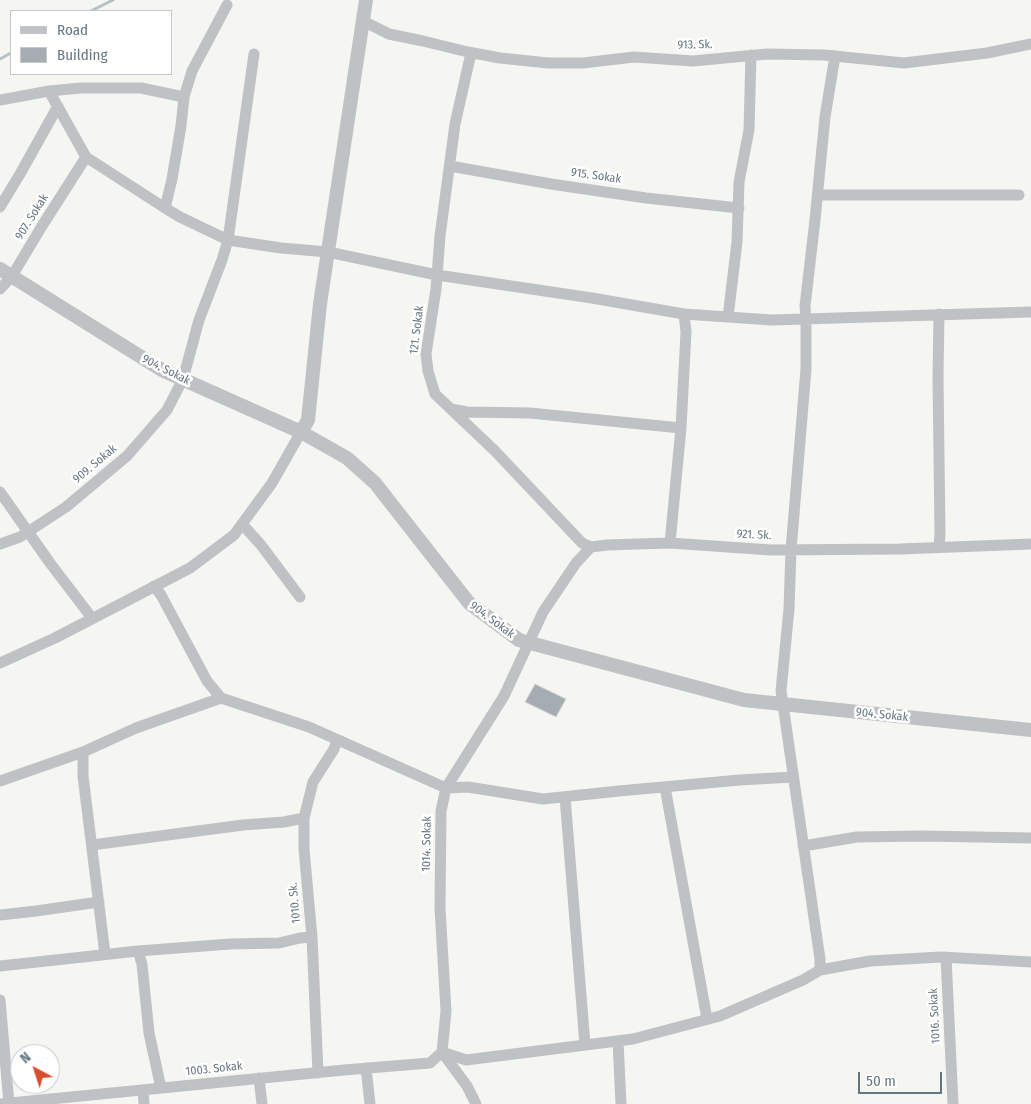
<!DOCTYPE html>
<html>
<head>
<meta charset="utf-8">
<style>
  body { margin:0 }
  #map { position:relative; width:1031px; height:1104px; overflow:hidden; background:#f5f5f2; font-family:"Fira Sans Condensed",sans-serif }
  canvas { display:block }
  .legend { position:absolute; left:10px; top:10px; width:162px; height:65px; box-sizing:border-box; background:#fff; border:1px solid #c2c8cd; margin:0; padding:6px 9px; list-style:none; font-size:15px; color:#667681 }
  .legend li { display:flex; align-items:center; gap:10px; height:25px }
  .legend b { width:25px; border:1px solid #c2c8cd }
  .north { position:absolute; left:10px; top:1044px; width:50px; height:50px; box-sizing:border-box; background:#fff; border:1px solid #c2c8cd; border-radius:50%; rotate:320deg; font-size:14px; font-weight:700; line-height:20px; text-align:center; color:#667681 }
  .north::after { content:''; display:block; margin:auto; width:18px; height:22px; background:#d94d2d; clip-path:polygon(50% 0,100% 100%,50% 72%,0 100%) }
  .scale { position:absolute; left:858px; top:1072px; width:84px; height:22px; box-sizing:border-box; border:2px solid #667681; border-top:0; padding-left:6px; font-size:15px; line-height:18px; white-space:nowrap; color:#667681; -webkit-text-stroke:4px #fff; paint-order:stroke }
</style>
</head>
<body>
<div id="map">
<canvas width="1031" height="1104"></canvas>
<ul class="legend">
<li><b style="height:6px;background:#bec2c5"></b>Road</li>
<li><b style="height:14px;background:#a6adb2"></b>Building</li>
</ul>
<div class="north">N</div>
<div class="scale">50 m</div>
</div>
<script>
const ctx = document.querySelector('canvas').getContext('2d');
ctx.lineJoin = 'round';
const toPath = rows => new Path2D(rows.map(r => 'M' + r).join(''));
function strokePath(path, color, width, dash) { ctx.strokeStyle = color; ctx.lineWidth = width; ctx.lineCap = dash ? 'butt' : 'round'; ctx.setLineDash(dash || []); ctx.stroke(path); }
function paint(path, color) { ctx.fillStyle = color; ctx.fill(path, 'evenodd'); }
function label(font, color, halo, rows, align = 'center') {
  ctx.font = font + ' "Fira Sans Condensed",sans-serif'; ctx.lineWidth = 5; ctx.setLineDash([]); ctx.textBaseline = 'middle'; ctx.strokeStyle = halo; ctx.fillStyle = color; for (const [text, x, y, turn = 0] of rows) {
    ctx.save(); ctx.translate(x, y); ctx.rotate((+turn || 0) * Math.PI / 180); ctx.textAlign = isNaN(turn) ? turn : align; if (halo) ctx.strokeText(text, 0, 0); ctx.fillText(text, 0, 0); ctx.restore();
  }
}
strokePath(toPath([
  [91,11,113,0],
  [0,59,11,53]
]), '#b5c2c5', 3);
const building = toPath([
  [535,684,566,699,556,717,525,702,535,684]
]);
paint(building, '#a6adb2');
strokePath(building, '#d6d6d4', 1);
strokePath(toPath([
  [363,21,389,34,423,41,468,52,500,58,548,63,583,63,634,57,693,61,767,54,824,55,904,63,987,53,1031,44],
  [471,53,455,124,440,236,436,289,426,354,428,371,435,394,495,451,582,543,591,547],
  [49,91,86,157,165,208,180,217,228,240,281,248,328,252,437,275,592,298,684,314,772,320,1031,312],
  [0,100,49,91,81,88,141,88,184,97],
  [450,166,551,184,646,198,739,208],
  [818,195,1019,195],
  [0,207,20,174,58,106],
  [165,208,172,179,181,126,184,97,192,71,227,5],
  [0,289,12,276,42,226,86,157],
  [939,314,938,377,940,534,939,547],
  [728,317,737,242,739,182,749,130,751,55],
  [451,409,467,412,530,413,681,428],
  [0,492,50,563,92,618],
  [242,524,261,545,300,597],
  [670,543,681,428,686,332,684,314],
  [0,544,20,537,66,507,127,456,167,410,183,379,199,320,222,260,228,240,254,54],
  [154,586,161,595,207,681,221,698,309,727,446,788,468,787,543,799,619,791,740,780,793,777],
  [0,663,55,638,190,568,234,535,272,483,301,432],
  [0,781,83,752],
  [665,787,707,1019],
  [565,797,585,1045],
  [92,845,243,825,284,822,304,818],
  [803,846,857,837,923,836,1031,838],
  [0,915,36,911,99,902],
  [138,951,142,964,149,1033,161,1088],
  [105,954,83,776,83,752,136,728,221,698],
  [946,957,953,1104],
  [0,966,138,951,230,944,279,943,300,938,312,937],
  [820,970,870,961,941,957,1031,962],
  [0,1000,9,1104],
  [618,1041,621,1104],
  [442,1052,466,1060,633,1039,720,1016,803,980,820,970,820,959,781,691,789,609,791,550,806,369,806,319,805,306,815,220,825,117,835,56],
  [442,1052,467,1086,476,1104],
  [366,1068,370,1104],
  [318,1073,312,937,304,849,304,818,313,782,334,749,337,740],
  [259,1078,262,1104],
  [143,1090,144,1104],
  [0,1104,344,1070,430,1063,442,1052,446,1011,440,908,441,811,446,788,504,696,543,612,576,563,591,547,607,545,670,543,771,550,900,549,1031,544]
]), '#bec2c5', 11);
strokePath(toPath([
  [0,269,162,370,301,432,347,458,375,483,469,603,519,640,744,700,1031,730],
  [301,432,308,420,320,304,366,0]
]), '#bec2c5', 14);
label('12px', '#667681', '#fff', [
  ["913. Sk.",695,45,-1],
  ["915. Sokak",596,176,8],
  ["907. Sokak",32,217,-58],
  ["121. Sokak",417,330,-83],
  ["904. Sokak",166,370,27],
  ["909. Sokak",95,464,-40],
  ["921. Sk.",754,535,3],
  ["904. Sokak",492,620,37],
  ["904. Sokak",882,715,6],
  ["1014. Sokak",427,844,-89],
  ["1010. Sk.",295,903,-95],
  ["1016. Sokak",935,1016,-93],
  ["1003. Sokak",214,1069,-6]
]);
</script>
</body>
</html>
